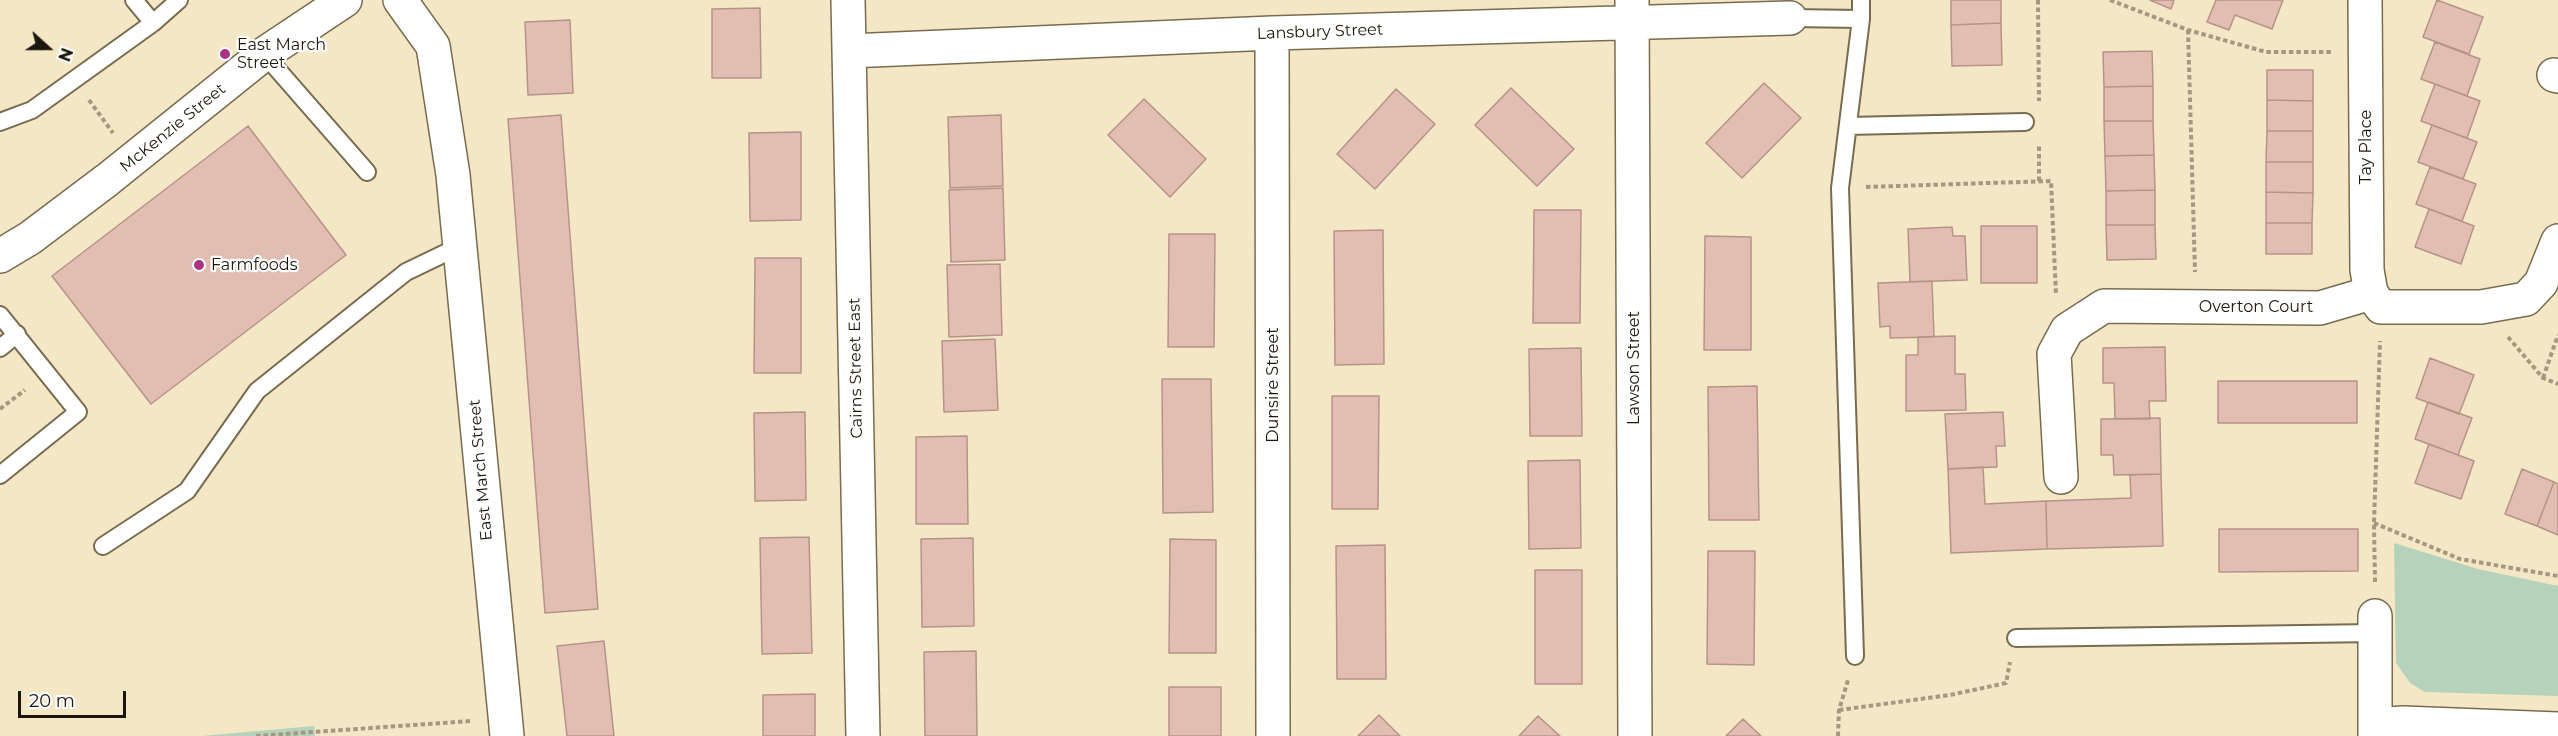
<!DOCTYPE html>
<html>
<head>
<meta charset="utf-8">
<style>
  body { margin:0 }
  #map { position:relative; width:2558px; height:736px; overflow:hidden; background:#f4e7c6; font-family:Montserrat,sans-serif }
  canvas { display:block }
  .north { position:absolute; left:18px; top:18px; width:60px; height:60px; -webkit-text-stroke:4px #fff; paint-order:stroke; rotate:111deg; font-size:16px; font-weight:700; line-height:24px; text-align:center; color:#1c170c }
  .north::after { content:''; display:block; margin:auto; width:21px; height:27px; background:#1c170c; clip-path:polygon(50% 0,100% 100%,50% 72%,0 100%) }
  .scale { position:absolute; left:18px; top:691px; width:108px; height:27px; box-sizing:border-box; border:3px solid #1c170c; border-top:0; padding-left:8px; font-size:18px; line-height:21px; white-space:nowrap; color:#1c170c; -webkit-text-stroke:4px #fff; paint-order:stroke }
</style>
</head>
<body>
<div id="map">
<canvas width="2558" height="736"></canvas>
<div class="north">N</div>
<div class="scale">20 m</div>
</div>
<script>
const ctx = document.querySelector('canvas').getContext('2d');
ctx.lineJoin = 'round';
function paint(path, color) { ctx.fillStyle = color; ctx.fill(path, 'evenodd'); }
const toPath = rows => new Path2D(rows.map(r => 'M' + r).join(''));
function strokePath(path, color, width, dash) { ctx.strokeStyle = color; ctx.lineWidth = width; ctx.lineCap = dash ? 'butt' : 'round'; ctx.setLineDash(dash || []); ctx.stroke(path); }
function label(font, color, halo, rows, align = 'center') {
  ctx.font = font + ' Montserrat,sans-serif'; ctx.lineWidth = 4.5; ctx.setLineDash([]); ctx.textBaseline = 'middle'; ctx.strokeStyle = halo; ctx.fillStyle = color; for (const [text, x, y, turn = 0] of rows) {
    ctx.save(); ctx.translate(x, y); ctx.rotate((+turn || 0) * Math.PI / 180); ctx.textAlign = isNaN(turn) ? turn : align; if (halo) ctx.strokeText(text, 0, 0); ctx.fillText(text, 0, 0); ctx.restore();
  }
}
paint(toPath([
  [2394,543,2478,569,2558,586,2558,696,2425,692,2410,683,2396,663],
  [314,726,315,736,202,736]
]), '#b6d2ba');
const building = toPath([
  [1951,0,2001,0,2001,23,1951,25,1951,0],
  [2150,0,2174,0,2171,9,2150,0],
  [2216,0,2283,0,2272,29,2235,15,2229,30,2207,22,2216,0],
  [2437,0,2483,17,2469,54,2423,37,2437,0],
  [760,8,761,78,712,78,712,9,760,8],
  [570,20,573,93,528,95,525,22,570,20],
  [2001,23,2002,65,1952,66,1951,25,2001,23],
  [2435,42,2480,59,2467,96,2421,79,2435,42],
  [2152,51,2153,86,2104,87,2103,52,2152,51],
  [2267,70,2313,70,2313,101,2267,100,2267,70],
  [1764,83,1801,118,1742,178,1706,143,1764,83],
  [2435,84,2480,101,2467,138,2421,121,2435,84],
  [2153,86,2153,121,2104,121,2104,87,2153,86],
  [1511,88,1574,149,1537,186,1475,125,1511,88],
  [1396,89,1435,124,1375,189,1337,154,1396,89],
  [1144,99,1206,159,1170,197,1108,135,1144,99],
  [2267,100,2313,101,2313,131,2267,131,2267,100],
  [561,115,598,609,545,613,508,119,561,115],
  [1001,115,1003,186,950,188,948,117,1001,115],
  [2104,121,2153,121,2154,155,2105,156,2104,121],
  [2432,125,2477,142,2463,179,2418,162,2432,125],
  [248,126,346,255,151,404,52,276,248,126],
  [2267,131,2313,131,2313,162,2266,162,2267,131],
  [801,132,801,220,750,221,749,133,801,132],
  [2154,155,2155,190,2106,191,2105,156,2154,155],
  [2266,162,2313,162,2313,193,2266,192,2266,162],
  [2430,167,2476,184,2462,221,2416,204,2430,167],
  [1003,188,1005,260,951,262,949,190,1003,188],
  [2155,190,2155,225,2106,225,2106,191,2155,190],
  [2266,192,2313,193,2312,223,2266,223,2266,192],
  [2429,209,2474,226,2461,264,2415,247,2429,209],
  [1534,210,1581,210,1580,323,1533,323,1534,210],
  [2266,223,2312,223,2312,254,2266,254,2266,223],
  [2106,225,2155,225,2156,259,2107,260,2106,225],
  [1981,226,2037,226,2037,283,1981,283,1981,226],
  [1952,227,1953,236,1965,236,1967,280,1910,282,1908,229,1952,227],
  [1383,230,1384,364,1335,365,1334,231,1383,230],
  [1169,234,1215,234,1214,347,1168,347,1169,234],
  [1705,236,1751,237,1751,350,1704,350,1705,236],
  [755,258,801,258,801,373,754,373,755,258],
  [1000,264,1002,335,949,337,947,265,1000,264],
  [1932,281,1934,337,1890,338,1890,326,1880,327,1878,283,1932,281],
  [1955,336,1955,374,1965,374,1966,410,1906,411,1906,355,1918,355,1918,337,1955,336],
  [995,339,998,410,944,412,942,341,995,339],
  [2165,347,2166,401,2149,401,2150,419,2115,419,2114,383,2103,383,2103,348,2165,347],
  [1581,348,1582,436,1530,436,1529,349,1581,348],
  [2430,358,2474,375,2459,414,2416,398,2430,358],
  [1162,379,1211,379,1213,512,1163,513,1162,379],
  [2218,381,2357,381,2357,423,2218,423,2218,381],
  [1757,386,1759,520,1709,520,1708,387,1757,386],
  [1332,396,1379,396,1378,509,1332,509,1332,396],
  [2428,402,2472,418,2458,455,2415,439,2428,402],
  [805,412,806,500,755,501,754,413,805,412],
  [2003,412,2005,446,1996,446,1997,467,1948,469,1945,414,2003,412],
  [2160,418,2161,474,2114,475,2113,455,2101,455,2101,419,2160,418],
  [967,436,968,524,916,524,916,437,967,436],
  [2429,444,2474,461,2461,499,2415,483,2429,444],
  [1580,460,1581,548,1529,549,1528,461,1580,460],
  [1983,467,1985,504,2046,501,2047,549,1951,553,1948,469,1983,467],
  [2522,469,2554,482,2537,526,2505,514,2522,469],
  [2161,474,2163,546,2047,549,2046,501,2131,498,2130,475,2161,474],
  [2554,482,2558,484,2558,535,2537,526,2554,482],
  [2219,529,2358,529,2358,571,2219,572,2219,529],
  [809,537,812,653,762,654,760,538,809,537],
  [973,538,974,626,922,627,921,539,973,538],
  [1170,539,1216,540,1216,653,1169,653,1170,539],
  [1385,545,1386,679,1337,679,1336,546,1385,545],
  [1708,551,1755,551,1754,665,1707,664,1708,551],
  [1535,570,1582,570,1582,684,1535,684,1535,570],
  [604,641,614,736,567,736,557,646,604,641],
  [976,651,977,736,925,736,924,652,976,651],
  [1169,687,1221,687,1221,736,1169,736,1169,687],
  [815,694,815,736,763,736,763,695,815,694],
  [1379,715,1400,736,1358,736,1379,715],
  [1538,716,1560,736,1519,736,1538,716],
  [1743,719,1761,736,1726,736,1743,719]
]);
paint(building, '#e2bdb2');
strokePath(building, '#b69389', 1.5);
const lane = toPath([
  [1790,18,1861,19,1840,188,1855,656],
  [1861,19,1861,0],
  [153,23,179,0],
  [264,54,367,172],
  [0,122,32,110,153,23,134,0],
  [1848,126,2025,122],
  [0,315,78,412,0,475],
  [0,348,17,334],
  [103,546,187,491,257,391,406,272,460,246],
  [2016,638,2375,633]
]);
const street = toPath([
  [400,0,433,46,453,175,507,736],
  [848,0,863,736],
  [1632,0,1635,736],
  [2365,0,2367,270,2371,293],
  [1272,33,1273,736],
  [849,51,1272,33,1790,18],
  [2554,75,2558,76],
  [0,256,30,238,107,180,264,54,345,0],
  [2061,477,2054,354,2067,330,2104,306,2320,308,2371,293,2381,307,2481,307,2526,299,2541,283,2558,241],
  [2375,725,2403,723,2558,729],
  [2375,736,2375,616]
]);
strokePath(lane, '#786c4f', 20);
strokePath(street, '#786c4f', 36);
strokePath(toPath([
  [2038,0,2039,101],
  [2110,0,2188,30,2266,52,2332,52],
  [2188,30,2195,272],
  [89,100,113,133],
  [2039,181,2039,145],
  [1866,187,2051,181,2056,295],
  [2508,337,2543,378,2558,384],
  [2543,378,2558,335],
  [0,409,25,390],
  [2374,523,2460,559,2558,576],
  [2375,582,2374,523,2380,341],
  [1839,710,1950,695,2006,683,2010,662],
  [256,736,471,721],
  [1838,736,1839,710,1848,680]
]), '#a39980', 4, [4.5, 3]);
strokePath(lane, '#fff', 16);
strokePath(street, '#fff', 33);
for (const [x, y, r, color] of [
  [225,54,6,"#ae3284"],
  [199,265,6,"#ae3284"]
]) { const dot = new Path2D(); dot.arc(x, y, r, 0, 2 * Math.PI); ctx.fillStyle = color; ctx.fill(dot); strokePath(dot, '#fff', 2); }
label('16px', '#1c170c', '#fff', [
  ["Lansbury Street",1320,32,-2],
  ["McKenzie Street",173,128,-39],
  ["Tay Place",2366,147,-90],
  ["Overton Court",2256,307],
  ["Cairns Street East",856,368,-91],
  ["Lawson Street",1634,368,-90],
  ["Dunsire Street",1273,385,-90],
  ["East March Street",481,470,-95]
]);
label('16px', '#1c170c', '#fff', [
  ["East March",237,45],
  ["Street",237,63],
  ["Farmfoods",211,265]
], 'left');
</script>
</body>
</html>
